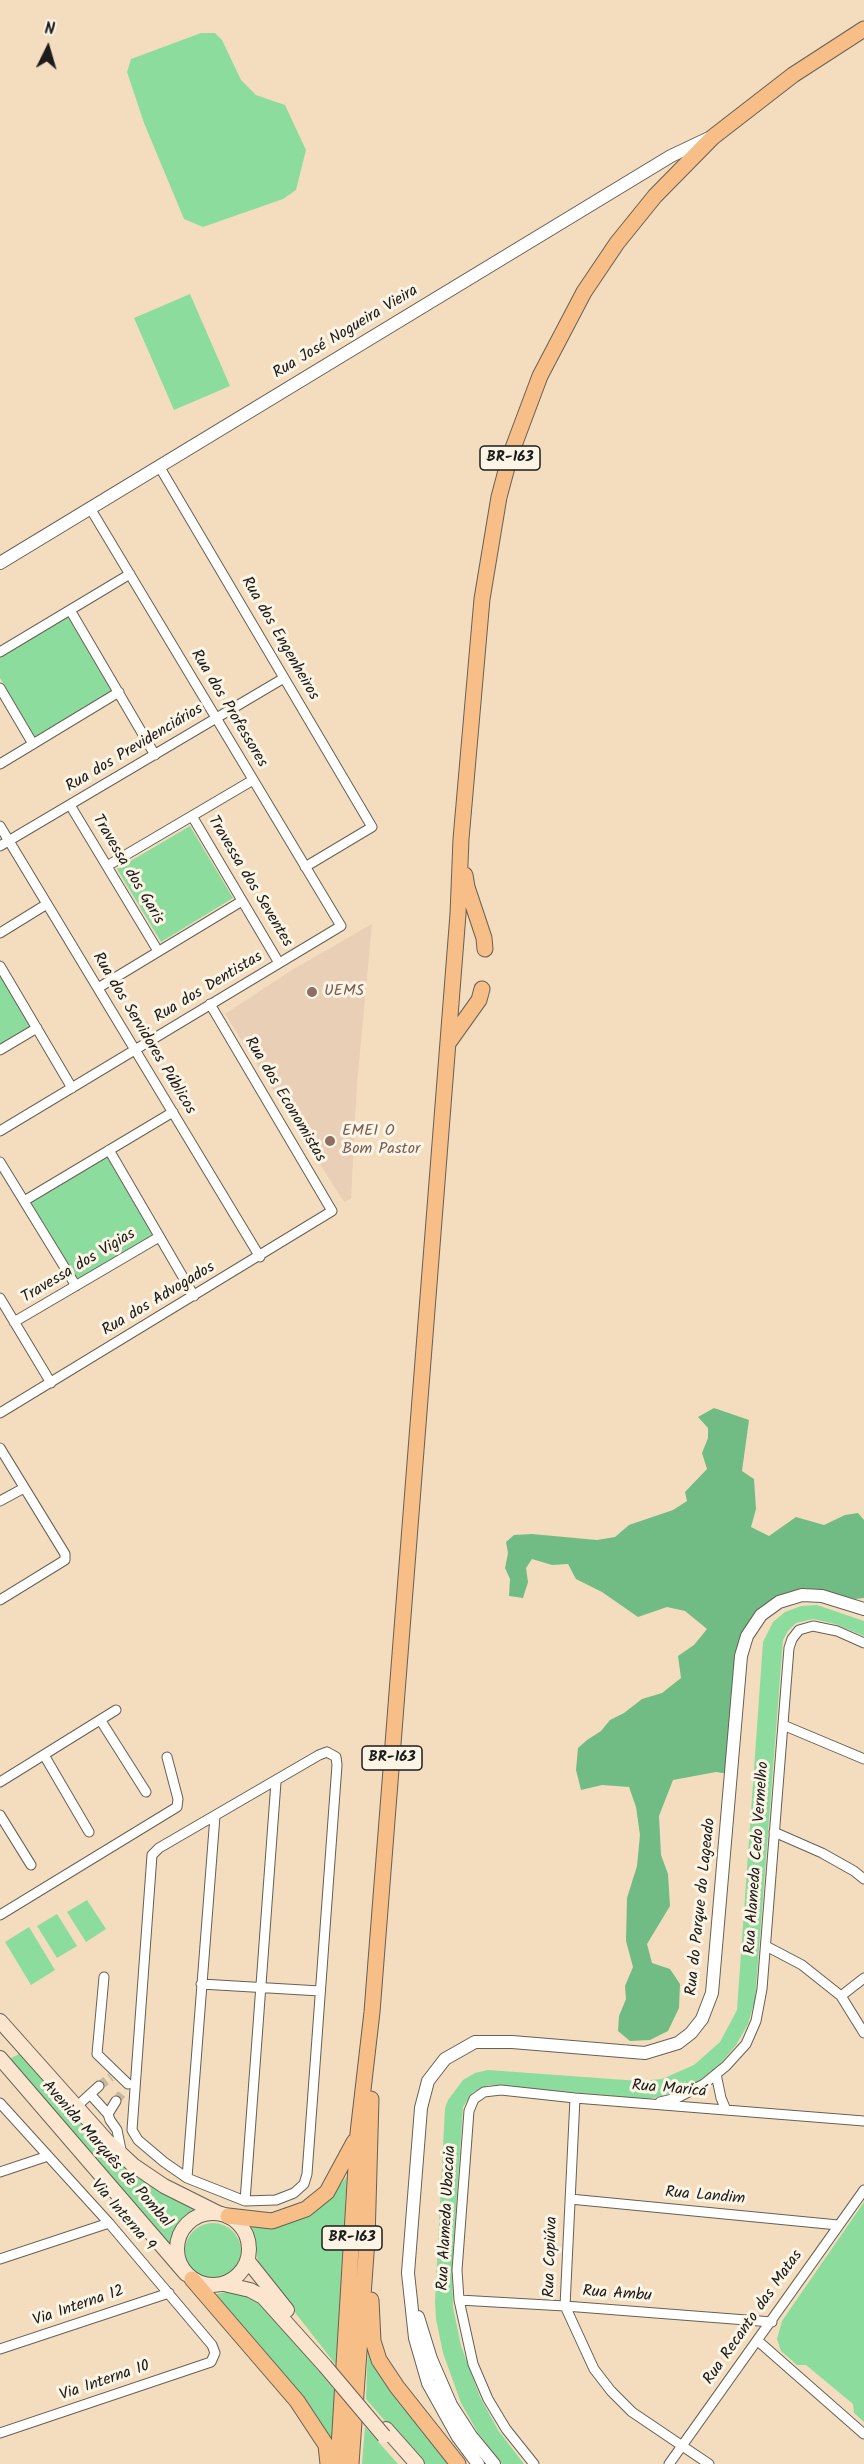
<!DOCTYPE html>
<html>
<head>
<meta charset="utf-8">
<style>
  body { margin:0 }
  #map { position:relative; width:864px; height:2464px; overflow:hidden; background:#f3ddbe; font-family:Kalam,sans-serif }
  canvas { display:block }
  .north { position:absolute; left:18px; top:18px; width:60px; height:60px; -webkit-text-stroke:4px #fcf5e5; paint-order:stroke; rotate:5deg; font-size:16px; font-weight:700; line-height:24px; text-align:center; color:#1c1c1c }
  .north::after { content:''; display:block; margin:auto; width:21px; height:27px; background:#1c1c1c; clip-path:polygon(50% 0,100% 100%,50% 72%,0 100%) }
</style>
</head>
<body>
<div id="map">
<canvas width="864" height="2464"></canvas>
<div class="north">N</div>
</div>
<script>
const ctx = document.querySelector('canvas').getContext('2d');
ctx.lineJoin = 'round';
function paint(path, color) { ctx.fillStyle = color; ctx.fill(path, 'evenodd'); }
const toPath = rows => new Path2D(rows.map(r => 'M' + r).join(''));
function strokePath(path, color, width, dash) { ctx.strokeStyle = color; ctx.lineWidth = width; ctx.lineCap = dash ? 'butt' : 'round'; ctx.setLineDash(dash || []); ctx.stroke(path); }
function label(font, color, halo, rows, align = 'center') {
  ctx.font = font + ' Kalam,sans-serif'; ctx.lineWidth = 6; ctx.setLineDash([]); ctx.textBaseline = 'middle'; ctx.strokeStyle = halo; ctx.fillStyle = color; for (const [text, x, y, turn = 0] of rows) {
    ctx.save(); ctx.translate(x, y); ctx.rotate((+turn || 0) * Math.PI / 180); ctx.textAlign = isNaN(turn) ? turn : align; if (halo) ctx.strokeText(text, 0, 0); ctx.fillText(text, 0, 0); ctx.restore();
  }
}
paint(toPath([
  [372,924,357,1083,351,1199,344,1202,225,1014,292,970]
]), '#e8cfb6');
paint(toPath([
  [201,33,215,33,222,40,241,80,256,95,285,105,306,150,296,190,283,199,203,227,184,219,144,123,127,72,131,59],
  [190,294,230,386,174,410,134,318],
  [68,617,112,691,35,737,0,678,0,657],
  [190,826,233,898,161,942,117,869],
  [0,975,31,1026,0,1045],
  [107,1157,153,1235,77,1280,30,1202],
  [817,1605,864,1621,864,1636,835,1624,813,1619,796,1623,788,1631,783,1640,755,2000,748,2024,736,2045,720,2064,702,2079,681,2090,659,2097,647,2099,489,2085,473,2092,463,2107,452,2267,453,2307,461,2346,480,2397,498,2430,524,2464,502,2464,478,2433,461,2403,443,2353,436,2319,435,2301,445,2108,448,2100,463,2080,475,2073,488,2070,639,2081,662,2079,694,2065,720,2042,737,2010,763,1642,773,1622,785,1612,801,1606],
  [87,1900,106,1929,86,1942,67,1912],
  [57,1914,77,1946,57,1958,37,1926],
  [29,1927,55,1970,31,1985,5,1942],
  [21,2053,112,2157,156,2189,200,2211,189,2216,181,2224,175,2234,174,2251,7,2060],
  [347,2176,336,2365,258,2265,256,2242,249,2226,281,2225,302,2219,328,2201],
  [864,2202,864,2422,854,2413,853,2404,806,2365,797,2365,781,2351,777,2339,782,2321],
  '185 2251a28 28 0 1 1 56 0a28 28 0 1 1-56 0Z',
  [227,2292,251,2297,265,2306,336,2392,332,2449,212,2295],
  [368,2345,454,2464,422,2464,366,2399],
  [365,2427,398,2464,362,2464]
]), '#8cdd9d');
paint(toPath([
  [714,1408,749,1420,742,1471,754,1479,756,1509,751,1527,769,1536,796,1517,824,1525,845,1515,858,1513,864,1520,864,1598,855,1599,824,1591,772,1603,740,1643,729,1774,716,1772,673,1780,659,1816,661,1855,668,1874,670,1906,647,1944,652,1963,670,1969,680,1984,679,2008,668,2031,650,2040,630,2041,618,2031,619,2016,626,1999,625,1986,633,1967,626,1941,627,1898,637,1866,640,1835,636,1807,629,1787,602,1785,581,1790,576,1770,578,1748,587,1740,601,1731,610,1720,624,1713,642,1699,662,1693,681,1678,678,1656,694,1645,707,1629,685,1611,667,1607,638,1617,602,1592,576,1579,568,1564,552,1565,532,1559,526,1568,528,1582,523,1598,509,1596,510,1579,505,1568,508,1553,506,1542,514,1535,532,1534,597,1540,615,1537,629,1525,673,1510,687,1501,685,1492,707,1469,702,1453,708,1438,708,1428,698,1417]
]), '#71bc84');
strokePath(toPath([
  [99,2086,111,2077],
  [116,2101,124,2091]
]), '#c8b69e', 9, [9, 4.5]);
const minor = toPath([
  [159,466,372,827,305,867],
  [70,610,155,755],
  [0,652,130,574],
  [0,688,33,744],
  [0,764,119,692],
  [70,805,158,951],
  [192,816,279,963],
  [0,826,260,1257],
  [0,846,284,678],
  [107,866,253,780],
  [0,933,47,904],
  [0,966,72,1088],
  [98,988,242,901],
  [0,1050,37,1028],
  [0,1131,341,926,90,508],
  [109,1150,194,1296],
  [0,1162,76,1286],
  [24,1201,173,1112],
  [0,1298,51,1383],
  [14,1322,159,1237],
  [0,1413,332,1211,210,1004],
  [0,1448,65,1554,65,1560,0,1600],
  [0,1501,24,1488],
  [101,1721,146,1792],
  [783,1725,864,1759],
  [327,1752,336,1757,337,1765,307,2174,304,2184,294,2193,276,2200,245,2201,187,2178,164,2162,138,2140,132,2130,152,1855,159,1848,319,1755,327,1752],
  [44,1755,89,1832],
  [0,1782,116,1710],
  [0,1815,31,1865],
  [774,1832,822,1853,854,1871,864,1879],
  [0,1915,177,1807,178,1799,167,1757],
  [766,1946,802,1965,841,1996,864,2033],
  [104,1977,97,2054,128,2084],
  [201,1984,320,1991],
  [841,1996,864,1978],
  [716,2074,721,2098,726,2110],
  [90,2094,108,2114,110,2120,117,2130,122,2155],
  [575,2098,565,2306,594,2369,611,2391,632,2412,709,2464],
  [660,2102,677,2098,704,2084,726,2066,746,2044,756,2021,762,1989,789,1648,792,1639,799,1630,813,1626,837,1631,864,1643],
  [0,2103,109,2223,212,2345,215,2353,211,2362,0,2433],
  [76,2107,99,2086],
  [108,2114,116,2101],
  [0,2172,48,2156],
  [187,2178,215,1816],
  [570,2199,838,2225],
  [245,2201,276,1782],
  [0,2259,109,2223],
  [459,2300,565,2306,772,2322],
  [758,2341,864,2434],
  [0,2349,169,2293],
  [534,2464,506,2429,488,2399,473,2364,459,2300,457,2270,469,2111,474,2099,484,2092,501,2090,575,2098,864,2121],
  [669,2464,864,2190]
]);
const tertiary = toPath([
  [0,563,671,156,709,138],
  [418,2317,431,2359,451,2405,471,2436,494,2464],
  [478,2464,458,2437,428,2383,415,2338,408,2273,421,2108,428,2081,445,2059,475,2042,512,2042,645,2053,678,2043,691,2033,702,2019,712,1993,741,1656,747,1636,761,1615,779,1602,802,1595,822,1596,864,1609]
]);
const secondary = toPath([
  [0,2021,107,2141,133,2165,164,2186,218,2213],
  [0,2058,186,2274],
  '177 2249a36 36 0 1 1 72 0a36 36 0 1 1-72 0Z',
  [248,2261,287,2310],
  [224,2284,250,2290,263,2297,325,2366],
  [386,2429,417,2464]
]);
const trunk = toPath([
  [465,875,467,887,484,938,485,949],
  [449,1042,479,1000,482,989],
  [228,2216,272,2221,306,2209,327,2192,354,2142],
  [192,2279,297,2401,326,2445,328,2464],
  [371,2300,373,2341,379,2360,397,2387,458,2464],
  [338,2464,358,2133,372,2012,458,914,461,839,482,599,499,497,510,456,540,376,584,292,617,243,655,196,713,137,793,75,864,29],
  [351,2464,367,2240,371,2099]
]);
strokePath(minor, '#676055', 11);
strokePath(tertiary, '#676055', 14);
strokePath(secondary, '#676055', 16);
strokePath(trunk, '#676055', 17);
strokePath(minor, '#fff', 9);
strokePath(tertiary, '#fff', 12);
strokePath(secondary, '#fce5cf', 14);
strokePath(trunk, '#f7be88', 15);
const secondaryBridge = toPath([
  [325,2366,384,2436]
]);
strokePath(secondaryBridge, '#676055', 16, []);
strokePath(secondaryBridge, '#fce5cf', 14);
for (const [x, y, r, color] of [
  [312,992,6,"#8d6e63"],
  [330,1141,6,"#8d6e63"]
]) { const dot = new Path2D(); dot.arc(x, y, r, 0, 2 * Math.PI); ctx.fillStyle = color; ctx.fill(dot); strokePath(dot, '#fcf5e5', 2); }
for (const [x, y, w] of [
  [510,458,60],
  [392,1758,60],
  [352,2238,60]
]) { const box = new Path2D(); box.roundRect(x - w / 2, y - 12, w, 24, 4.5); ctx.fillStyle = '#fcf5e5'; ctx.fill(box); strokePath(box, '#1c1c1c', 1.5); }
label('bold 15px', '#1c1c1c', null, [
  ["BR-163",510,458],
  ["BR-163",392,1758],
  ["BR-163",352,2238]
]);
label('16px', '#1c1c1c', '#fcf5e5', [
  ["Rua José Nogueira Vieira",346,333,-31],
  ["Rua dos Engenheiros",279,639,60],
  ["Rua dos Professores",228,709,59],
  ["Rua dos Previdenciários",135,749,-31],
  ["Travessa dos Garis",127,870,59],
  ["Travessa dos Seventes",249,882,59],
  ["Rua dos Dentistas",209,988,-31],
  ["Rua dos Servidores Públicos",143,1034,59],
  ["Rua dos Economistas",284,1100,59],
  ["Travessa dos Vigias",79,1267,-31],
  ["Rua dos Advogados",159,1300,-31],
  ["Rua Alameda Cedo Vermelho",758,1858,-86],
  ["Rua do Parque do Lageado",702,1907,-84],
  ["Rua Maricá",669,2090,5],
  ["Avenida Marquês de Pombal",106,2155,49],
  ["Rua Landim",705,2197,5],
  ["Via Interna 9",122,2216,49],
  ["Rua Alameda Ubacaia",448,2218,-87],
  ["Rua Copiúva",552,2257,-88],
  ["Rua Ambu",617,2295,4],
  ["Via Interna 12",79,2307,-19],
  ["Rua Recanto das Matas",754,2318,-55],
  ["Via Interna 10",105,2382,-19]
]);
label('16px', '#785e54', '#fcf5e5', [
  ["UEMS",324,992],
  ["EMEI O",342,1132],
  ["Bom Pastor",342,1150]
], 'left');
</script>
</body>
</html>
